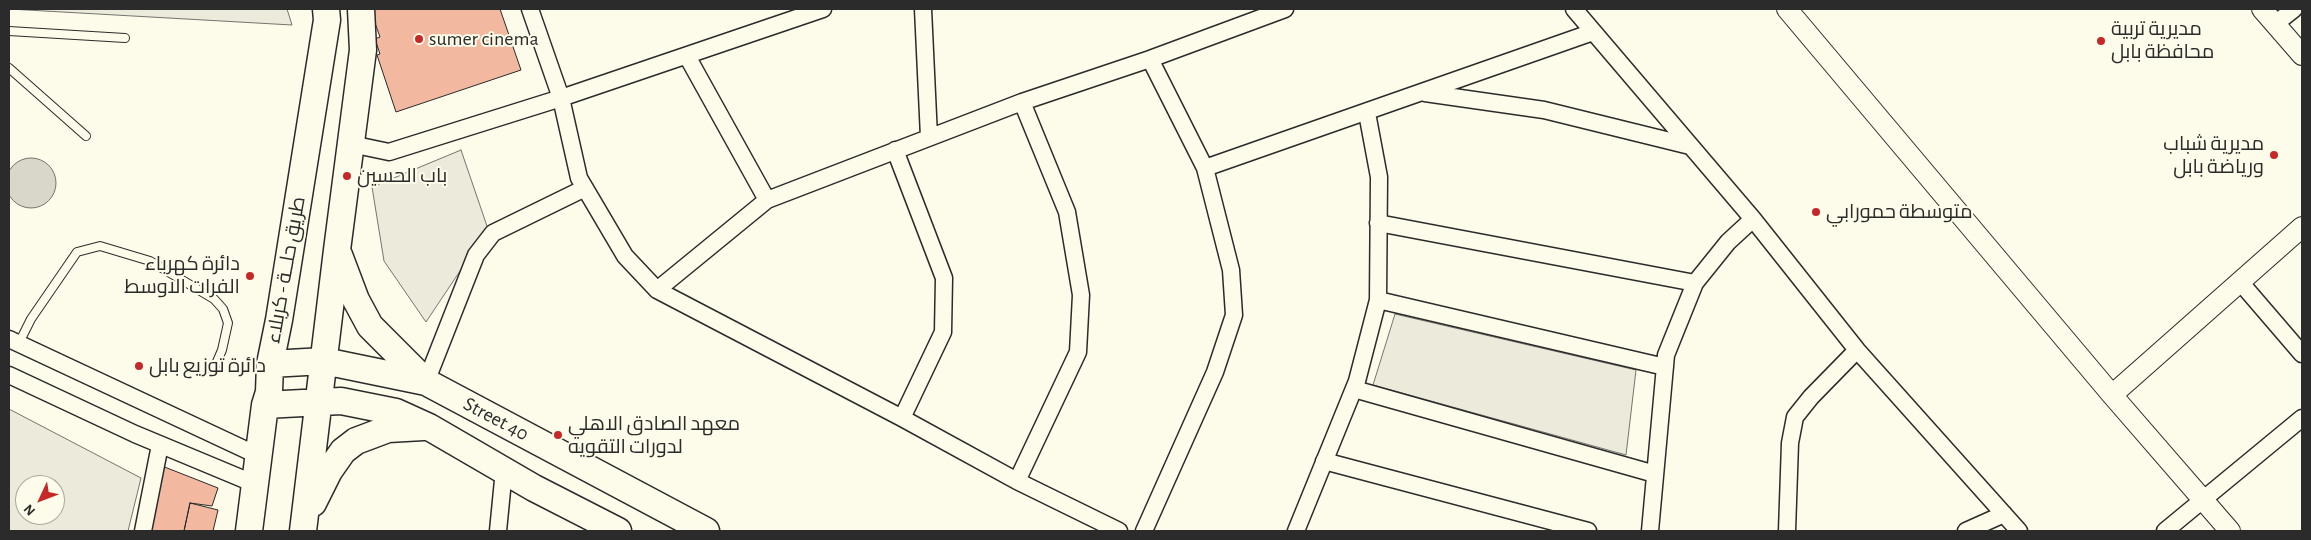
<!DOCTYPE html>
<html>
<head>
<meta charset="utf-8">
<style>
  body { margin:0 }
  #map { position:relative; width:2311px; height:540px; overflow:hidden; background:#fdfbea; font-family:"Alegreya Sans",sans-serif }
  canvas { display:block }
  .frame { position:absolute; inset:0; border:10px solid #2b2b2b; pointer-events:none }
  .north { position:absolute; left:15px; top:475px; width:50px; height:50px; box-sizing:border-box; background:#fdfbea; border:1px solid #a9a89e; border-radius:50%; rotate:227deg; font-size:14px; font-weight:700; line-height:20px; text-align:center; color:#2b2b2b }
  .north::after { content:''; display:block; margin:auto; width:18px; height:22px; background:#c62828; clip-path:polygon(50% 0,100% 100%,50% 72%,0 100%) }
</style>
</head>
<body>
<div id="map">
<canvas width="2311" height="540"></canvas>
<div class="frame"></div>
<div class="north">N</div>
</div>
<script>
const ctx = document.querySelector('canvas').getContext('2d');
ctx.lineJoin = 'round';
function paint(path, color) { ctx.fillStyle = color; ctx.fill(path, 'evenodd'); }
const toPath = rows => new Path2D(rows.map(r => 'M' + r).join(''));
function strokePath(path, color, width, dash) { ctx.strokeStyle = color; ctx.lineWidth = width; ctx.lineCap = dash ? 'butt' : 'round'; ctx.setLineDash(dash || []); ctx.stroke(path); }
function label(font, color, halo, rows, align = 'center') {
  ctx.font = font + ' "Alegreya Sans",Cairo,sans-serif'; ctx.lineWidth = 4; ctx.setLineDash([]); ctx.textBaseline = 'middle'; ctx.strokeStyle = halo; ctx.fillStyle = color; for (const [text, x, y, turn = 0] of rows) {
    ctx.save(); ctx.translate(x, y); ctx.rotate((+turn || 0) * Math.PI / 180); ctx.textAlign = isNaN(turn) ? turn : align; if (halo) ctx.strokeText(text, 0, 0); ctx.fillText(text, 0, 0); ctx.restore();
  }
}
const green = toPath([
  [1395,314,1636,370,1626,455,1373,385,1395,314],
  [9,409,141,478,128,531,9,531,9,409],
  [25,485,55,485,55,515,25,515,25,485]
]);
paint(green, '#ecebdb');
strokePath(green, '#74746e', 1);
const parking = toPath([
  [9,9,287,9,292,25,9,9],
  [461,150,488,229,426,322,384,261,372,187,461,150]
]);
paint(parking, '#eceadb');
strokePath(parking, '#74746e', 1);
const water = toPath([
  '6 183a25 25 0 1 1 50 0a25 25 0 1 1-50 0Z'
]);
paint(water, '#d8d7c9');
strokePath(water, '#74746e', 1);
const building = toPath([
  [370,9,500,9,521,70,396,112,377,55,380,54,375,39,380,37,370,9],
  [162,466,218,488,212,506,190,503,184,531,146,531,162,466],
  [190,503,218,510,213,531,184,531,190,503]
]);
paint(building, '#f2b8a0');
strokePath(building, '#2b2b2b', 1);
const service = toPath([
  [9,31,125,38],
  [9,68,86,136],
  [19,343,31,319,77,252,100,246,150,261,214,299,223,309,228,323,222,350,213,371]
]);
const minor = toPath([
  [530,9,561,98,579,178,625,256,657,290,902,418,1017,481,1119,531],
  [923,9,929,137],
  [1574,9,1753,219,1857,350,2019,531],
  [2275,24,2294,9],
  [687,56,767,200],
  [1425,93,1544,110,1690,146],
  [351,144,389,152,561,98,823,9],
  [895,150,944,278,943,332,902,418],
  [1205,168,1593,32],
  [1378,223,1695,283],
  [2241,283,2302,354],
  [657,290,767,200,1022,102,1150,59,1285,9],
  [1378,300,1665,367],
  [9,339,259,456],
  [9,375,135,434,255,484],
  [426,382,476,255,493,233,585,188],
  [1354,389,1655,474],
  [1324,461,1588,531],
  [1017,481,1078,352,1081,295,1067,212,1022,102],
  [143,531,160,445],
  [498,531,504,470],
  [1144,531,1215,372,1234,315,1231,270,1205,168,1150,59],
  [1296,531,1357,381,1378,300,1379,177,1367,113],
  [1650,531,1666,355,1695,283,1728,242,1753,219],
  [1787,531,1790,443,1795,417,1811,397,1857,350],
  [1966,531,2004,514],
  [2165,531,2302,418]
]);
const tertiary = toPath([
  [1787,9,2112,395,2230,531],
  [2262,9,2302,55],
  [2112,395,2302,227]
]);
const primary = toPath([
  [339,255,356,300,370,326,426,382],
  [270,364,324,361,426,382,706,531],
  [265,405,341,401,396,412,429,427,534,488,618,531],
  [313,503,329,471,343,451,356,441,388,429,423,427],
  [249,531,265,405,269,392,270,364,279,320,327,20,326,9],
  [303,531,337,250,363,50,361,9]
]);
strokePath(service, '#2b2b2b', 10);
strokePath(minor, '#2b2b2b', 19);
strokePath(tertiary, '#2b2b2b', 22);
strokePath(primary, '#2b2b2b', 29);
strokePath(service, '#fdfbea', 8);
strokePath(minor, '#fdfbea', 16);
strokePath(tertiary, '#fdfbea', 20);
strokePath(primary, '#fdfbea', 26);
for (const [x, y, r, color] of [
  [419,39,5,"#c62828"],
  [2101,41,5,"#c62828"],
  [2274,155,5,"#c62828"],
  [347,176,5,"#c62828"],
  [1816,212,5,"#c62828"],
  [250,276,5,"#c62828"],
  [139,366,5,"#c62828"],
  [558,435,5,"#c62828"]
]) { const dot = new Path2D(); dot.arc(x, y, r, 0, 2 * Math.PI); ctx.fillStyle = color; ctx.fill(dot); strokePath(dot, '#fdfbea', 2); }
label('20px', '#2b2b2b', '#fdfbea', [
  ["مديرية تربية",2111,29],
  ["محافظة بابل",2111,52],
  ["sumer cinema",429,39],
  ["مديرية شباب",2264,144,"right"],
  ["ورياضة بابل",2264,167,"right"],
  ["باب الحسين",357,176],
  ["متوسطة حمورابي",1826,212],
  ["دائرة كهرباء",240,264,"right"],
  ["الفرات الاوسط",240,287,"right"],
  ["دائرة توزيع بابل",149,366],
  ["معهد الصادق الاهلي",568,424],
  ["لدورات التقويه",568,447]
], 'left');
label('20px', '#2b2b2b', '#fdfbea', [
  ["طريق حلــة - كربلاء",286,270,-80],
  ["Street 40",496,419,28]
]);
</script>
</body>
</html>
